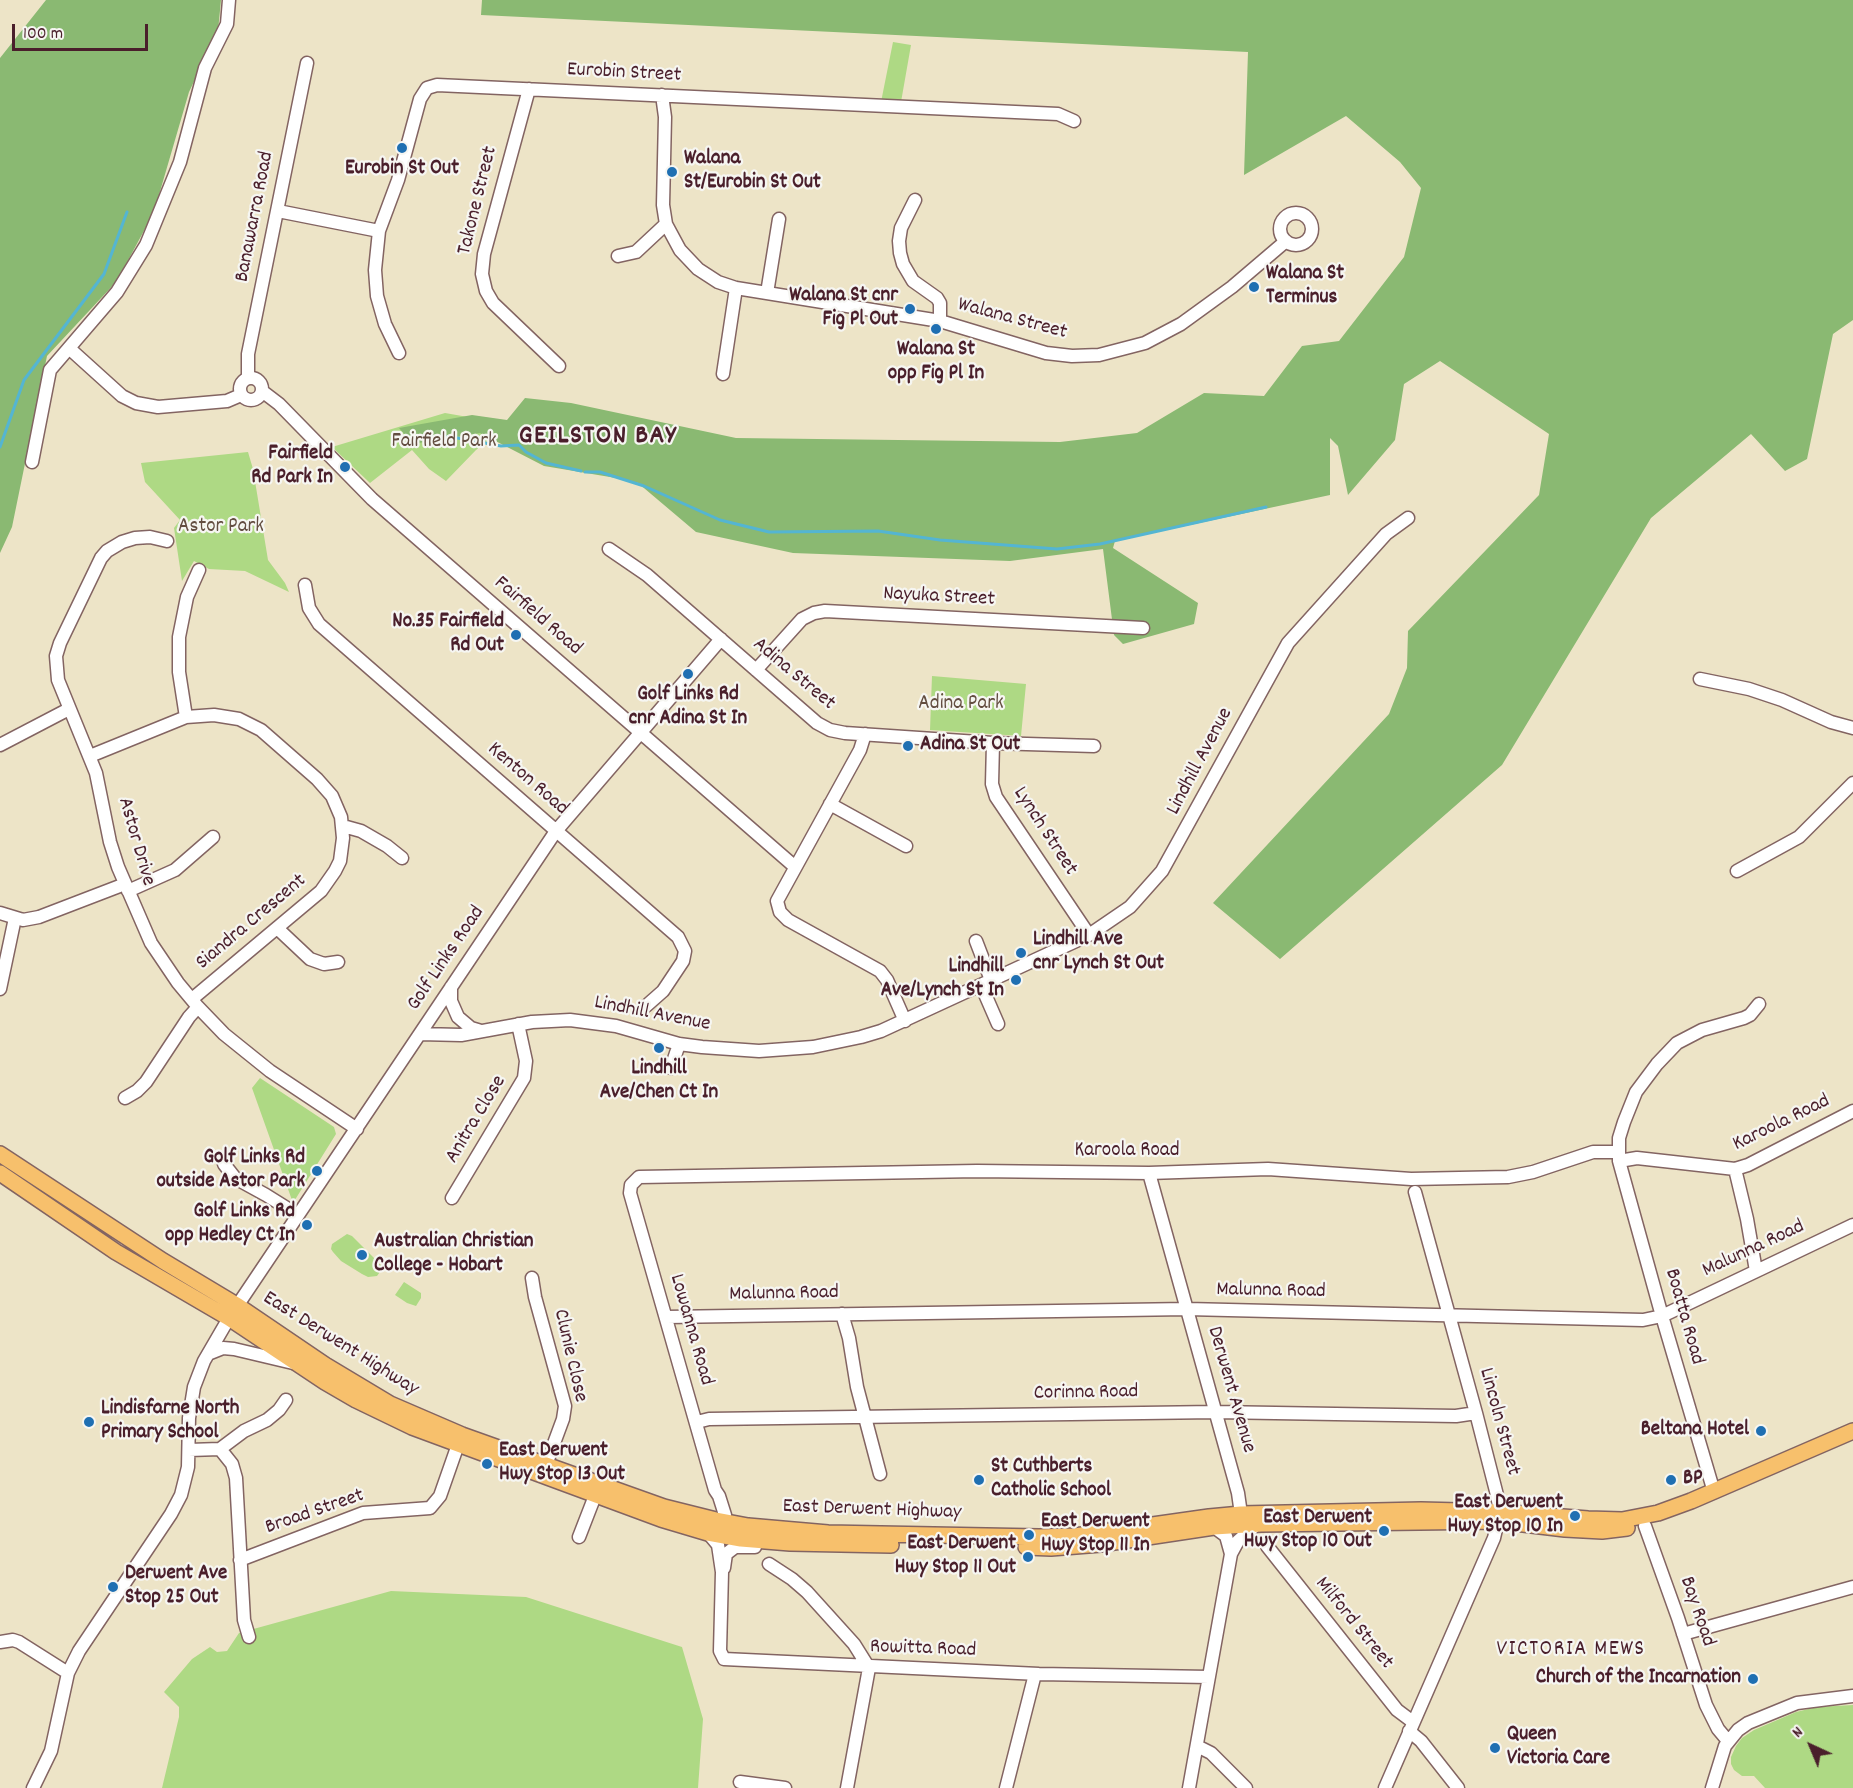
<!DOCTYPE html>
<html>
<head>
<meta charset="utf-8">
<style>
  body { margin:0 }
  #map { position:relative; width:1853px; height:1788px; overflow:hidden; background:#ede4c7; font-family:Dekko,sans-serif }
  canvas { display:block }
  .north { position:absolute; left:1781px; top:1716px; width:60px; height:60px; -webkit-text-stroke:4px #f6f6f2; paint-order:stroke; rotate:316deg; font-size:16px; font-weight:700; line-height:24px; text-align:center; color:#4a1f2b }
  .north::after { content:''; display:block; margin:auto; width:21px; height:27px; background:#4a1f2b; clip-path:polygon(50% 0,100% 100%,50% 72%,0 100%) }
  .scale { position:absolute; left:12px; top:24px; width:136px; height:27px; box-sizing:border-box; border:3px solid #4a1f2b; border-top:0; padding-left:8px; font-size:18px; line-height:21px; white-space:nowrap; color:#4a1f2b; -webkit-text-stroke:4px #f6f6f2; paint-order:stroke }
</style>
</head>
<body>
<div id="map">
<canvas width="1853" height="1788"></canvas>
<div class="north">N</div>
<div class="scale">100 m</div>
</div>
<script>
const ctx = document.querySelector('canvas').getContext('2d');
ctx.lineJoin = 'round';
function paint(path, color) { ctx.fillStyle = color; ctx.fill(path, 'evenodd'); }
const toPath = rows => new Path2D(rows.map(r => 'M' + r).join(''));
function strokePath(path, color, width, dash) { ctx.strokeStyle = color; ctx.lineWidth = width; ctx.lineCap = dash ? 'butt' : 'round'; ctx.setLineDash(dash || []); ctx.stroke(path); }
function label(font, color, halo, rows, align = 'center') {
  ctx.font = font + ' Dekko,sans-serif'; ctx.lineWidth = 4.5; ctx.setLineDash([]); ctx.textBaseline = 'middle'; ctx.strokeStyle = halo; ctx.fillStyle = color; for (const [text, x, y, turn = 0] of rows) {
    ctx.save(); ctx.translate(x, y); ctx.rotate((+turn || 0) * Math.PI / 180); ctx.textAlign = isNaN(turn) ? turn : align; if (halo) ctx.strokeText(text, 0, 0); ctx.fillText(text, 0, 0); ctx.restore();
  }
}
paint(toPath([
  [893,42,911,45,901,102,881,102],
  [445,413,508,424,476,450,446,481,429,469,412,450,370,483,332,447],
  [248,452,253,469,268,560,285,583,289,592,245,571,209,569,194,561,182,581,174,528,180,520,145,482,141,463],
  [932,676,1026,684,1021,736,930,730],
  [260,1078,334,1127,336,1134,293,1203,252,1088],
  [347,1234,352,1236,381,1265,382,1269,377,1276,368,1277,362,1274,341,1261,333,1252,331,1249,332,1244],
  [404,1282,421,1293,421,1298,416,1306,407,1303,395,1295],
  [391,1591,526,1597,682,1647,703,1719,698,1788,162,1788,179,1717,179,1707,164,1692,192,1659,210,1647,217,1652,227,1651,239,1633],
  [1853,1705,1853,1788,1765,1788,1754,1776,1742,1776,1734,1770,1731,1764,1731,1757,1736,1746,1742,1738,1754,1730,1796,1712,1817,1707]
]), '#aed984');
paint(toPath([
  [46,0,221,0,218,31,189,92,154,212,117,281,47,356,12,527,0,553,0,58],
  [482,0,1853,0,1853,320,1833,334,1807,459,1785,471,1751,434,1651,518,1502,765,1280,959,1213,903,1389,714,1407,668,1408,631,1539,495,1549,434,1440,361,1404,384,1395,440,1348,495,1338,446,1330,438,1330,495,1115,541,1113,548,1198,603,1194,624,1123,644,1114,635,1103,549,1010,561,793,553,696,532,638,483,622,479,544,466,480,433,413,444,399,428,472,415,507,420,525,398,571,403,736,438,1060,442,1137,433,1204,393,1264,396,1302,346,1339,341,1404,257,1421,188,1400,162,1346,116,1244,175,1248,52,481,15]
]), '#8ab972');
strokePath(toPath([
  [417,436,452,437,501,446,519,445,526,452,546,463,581,471],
  [0,447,24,380,104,274,127,212],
  [585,472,600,472,644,486,720,520,769,532,878,531,940,540,1057,549,1100,544,1266,507]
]), '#54b5d2', 3);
const minor = toPath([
  [529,89,484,254,482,274,486,291,493,303,559,366],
  [662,95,665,117,663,205,666,224,680,250,698,269,718,282,736,288,940,321,1046,353,1072,356,1099,355,1145,343,1181,324,1232,287,1286,241],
  [915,200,901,228,899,241,900,253,903,264,913,281,937,298,940,303,940,321],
  [278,211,379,231,398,180,420,99,427,88,437,85,1058,114,1074,121],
  '1280 229a16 16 0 1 1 32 0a16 16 0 1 1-32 0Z',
  [379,231,375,270,377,296,385,324,399,353],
  [618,256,636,252,666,224],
  [767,293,779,219],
  [70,349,122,396,136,403,158,407,227,401,241,395],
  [723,374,736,288],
  '240 389a11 11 0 1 1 22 0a11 11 0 1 1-22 0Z',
  [248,378,248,354,307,63],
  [262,391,279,404,372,499,794,866],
  [32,462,50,370,117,292,146,245,180,162,205,68,227,24,229,0],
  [167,541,150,537,135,538,122,542,107,551,101,558,60,643,56,656,58,680,96,773,110,842,118,867,151,943,178,983,198,1007,224,1034,270,1071,357,1129],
  [609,549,647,575,817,723,830,730,845,733,993,743,1094,746],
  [305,585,309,608,319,624,678,937,685,951,683,961,663,991,646,1006],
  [756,670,802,619,814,613,825,611,1143,628],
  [1700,679,1749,689,1782,700,1831,722,1853,728],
  [186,717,179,672,179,637,187,597,199,570],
  [865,734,860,750,777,901,780,912,788,920,880,971,887,980,905,1021],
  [993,743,992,784,996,797,1089,935],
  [0,745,69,709],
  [90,756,186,717,214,715,239,719,261,730,317,779,332,796,341,817,343,838,340,861,335,871,321,891,192,999],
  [830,804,906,846],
  [343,826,361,831,387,846,402,858],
  [1737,871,1799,837,1853,783],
  [128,891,175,870,213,837],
  [0,913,23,920,39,917,125,884],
  [277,928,310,959,324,964,338,962],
  [976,941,991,980],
  [981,985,998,1024],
  [451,987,451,1001,458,1017,471,1028,481,1031],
  [0,989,15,918],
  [420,1034,461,1035,532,1022,570,1020,616,1026,679,1044,702,1047,759,1051,813,1047,861,1037,881,1031,1089,935,1130,907,1162,871,1288,643,1386,534,1408,518],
  [671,1068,679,1044],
  [125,1098,137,1091,146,1082,189,1017,198,1007],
  [1619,1161,1637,1158,1735,1169,1748,1165,1853,1111],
  [224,1164,235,1178,266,1195,298,1215],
  [1735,1169,1747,1219,1756,1271],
  [1149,1173,1238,1493,1241,1514],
  [452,1198,524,1078,526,1061,518,1024],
  [532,1278,535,1297,565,1406,563,1419,543,1473],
  [842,1314,849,1338,857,1387,880,1474],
  [667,1317,1187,1309,1643,1320,1662,1316,1853,1225],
  [208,1354,223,1348,234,1349,293,1363],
  [697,1422,709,1419,1215,1412,1456,1416,1476,1413],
  [220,1449,232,1464,236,1478,244,1620,249,1637],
  [189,1450,220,1449,244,1431,267,1420,279,1410,286,1400],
  [1714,1492,1662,1316,1619,1161,1619,1138,1624,1122,1636,1092,1657,1064,1677,1043,1702,1030,1744,1018,1750,1015,1759,1004],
  [1645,1526,1678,1618,1706,1705,1718,1729,1728,1741],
  [1214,1527,1226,1536,1231,1554],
  [724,1529,725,1515,719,1496,715,1490,630,1193,631,1185,639,1177,977,1171,1149,1173,1268,1169,1411,1179,1508,1177,1533,1172,1593,1152,1618,1152],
  [708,1533,718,1545,722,1572,720,1651,724,1659,1039,1674,1209,1677],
  [579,1537,598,1488],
  [1267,1546,1397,1710,1413,1722],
  [240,1560,363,1513,430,1508,440,1496,461,1436],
  [769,1564,792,1579,807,1592,854,1644,869,1668,847,1788],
  [724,1568,726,1554,735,1547,755,1547],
  [1683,1634,1853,1587],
  [0,1642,13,1640,19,1642,68,1673],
  [1409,1731,1421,1741,1458,1788],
  [1197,1746,1211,1753,1246,1788],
  [740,1782,785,1788],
  [33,1788,51,1751,68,1673,79,1651,171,1514,181,1495,188,1467,189,1418,194,1387,204,1361,229,1318,556,831,721,639],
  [1006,1788,1035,1674],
  [1189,1788,1231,1554,1238,1541,1256,1525],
  [1385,1788,1494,1538,1500,1512,1497,1495,1476,1413,1415,1192],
  [1712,1788,1725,1746,1738,1730,1748,1723,1797,1703,1853,1696]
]);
const major = toPath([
  [0,1154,163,1261,238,1306,325,1365,390,1404,462,1435,664,1507,716,1520,748,1526,828,1533,1039,1537,1075,1536,1209,1517,1241,1514,1421,1510,1500,1512,1588,1519,1622,1520,1658,1513,1691,1501,1853,1431],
  [0,1173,116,1252,229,1318,325,1382,356,1400,412,1427,661,1519,708,1533,741,1539,790,1543,891,1545],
  [1026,1547,1051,1548,1101,1544,1214,1527,1261,1524,1498,1521,1565,1529,1602,1531,1627,1528]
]);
strokePath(minor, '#836462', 15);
strokePath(major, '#836462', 18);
strokePath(minor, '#fff', 12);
strokePath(major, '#f7c06c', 15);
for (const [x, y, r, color] of [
  [402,148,6,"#1f6fb2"],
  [672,172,6,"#1f6fb2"],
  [1254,287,6,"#1f6fb2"],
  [910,309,6,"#1f6fb2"],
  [936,329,6,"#1f6fb2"],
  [345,467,6,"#1f6fb2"],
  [516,635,6,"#1f6fb2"],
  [688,674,6,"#1f6fb2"],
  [908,746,6,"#1f6fb2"],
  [1021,953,6,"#1f6fb2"],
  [1016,980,6,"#1f6fb2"],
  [659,1048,6,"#1f6fb2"],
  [317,1171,6,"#1f6fb2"],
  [307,1225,6,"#1f6fb2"],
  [362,1255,6,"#1f6fb2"],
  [89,1422,6,"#1f6fb2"],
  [1761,1431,6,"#1f6fb2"],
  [487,1464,6,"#1f6fb2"],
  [979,1480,6,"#1f6fb2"],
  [1671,1480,6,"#1f6fb2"],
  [1575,1516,6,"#1f6fb2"],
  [1384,1531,6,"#1f6fb2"],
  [1029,1535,6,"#1f6fb2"],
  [1028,1557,6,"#1f6fb2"],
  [113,1587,6,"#1f6fb2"],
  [1753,1679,6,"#1f6fb2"],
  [1495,1748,6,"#1f6fb2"]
]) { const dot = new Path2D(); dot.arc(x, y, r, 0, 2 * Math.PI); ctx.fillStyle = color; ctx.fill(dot); strokePath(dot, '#f6f6f2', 2); }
label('21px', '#4a1f2b', '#f6f6f2', [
  ["Eurobin Street",624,74,3],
  ["Takone Street",479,201,-76],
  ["Banawarra Road",256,217,-79],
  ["Walana Street",1012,320,15],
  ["Nayuka Street",939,598,3],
  ["Fairfield Road",537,617,41],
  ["Adina Street",793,675,40],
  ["Lindhill Avenue",1201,762,-62],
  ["Kenton Road",527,780,41],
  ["Lynch Street",1044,832,57],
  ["Astor Drive",135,842,74],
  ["Siandra Crescent",252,923,-40],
  ["Golf Links Road",447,959,-56],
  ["Lindhill Avenue",652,1015,11],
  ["Anitra Close",477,1120,-59],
  ["Karoola Road",1782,1124,-26],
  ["Karoola Road",1127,1152],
  ["Malunna Road",1754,1250,-25],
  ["Malunna Road",1271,1292,1],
  ["Malunna Road",784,1295,-1],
  ["Boatta Road",1683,1317,74],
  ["Lowanna Road",690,1330,74],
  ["East Derwent Highway",340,1345,32],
  ["Clunie Close",569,1356,77],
  ["Derwent Avenue",1230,1390,74],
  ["Corinna Road",1086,1394,-1],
  ["Lincoln Street",1498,1422,75],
  ["East Derwent Highway",872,1511,2],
  ["Broad Street",315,1513,-19],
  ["Bay Road",1696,1612,71],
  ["Milford Street",1353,1624,51],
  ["Rowitta Road",923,1650,2]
]);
label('bold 21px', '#4a1f2b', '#f6f6f2', [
  ["Walana",684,160],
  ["St/Eurobin St Out",684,184],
  ["Eurobin St Out",402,170,"center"],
  ["Walana St",1266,275],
  ["Terminus",1266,299],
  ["Walana St cnr",898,297,"right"],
  ["Fig Pl Out",898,321,"right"],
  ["Walana St",936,351,"center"],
  ["opp Fig Pl In",936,375,"center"],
  ["Fairfield",333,455,"right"],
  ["Rd Park In",333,479,"right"],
  ["No.35 Fairfield",504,623,"right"],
  ["Rd Out",504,647,"right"],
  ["Golf Links Rd",688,696,"center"],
  ["cnr Adina St In",688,720,"center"],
  ["Adina St Out",920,746],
  ["Lindhill Ave",1033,941],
  ["cnr Lynch St Out",1033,965],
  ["Lindhill",1004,968,"right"],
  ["Ave/Lynch St In",1004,992,"right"],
  ["Lindhill",659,1070,"center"],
  ["Ave/Chen Ct In",659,1094,"center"],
  ["Golf Links Rd",305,1159,"right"],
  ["outside Astor Park",305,1183,"right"],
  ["Golf Links Rd",295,1213,"right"],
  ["opp Hedley Ct In",295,1237,"right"],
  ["Australian Christian",374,1243],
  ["College - Hobart",374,1267],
  ["Lindisfarne North",101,1410],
  ["Primary School",101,1434],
  ["Beltana Hotel",1749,1431,"right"],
  ["East Derwent",499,1452],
  ["Hwy Stop 13 Out",499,1476],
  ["St Cuthberts",991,1468],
  ["Catholic School",991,1492],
  ["BP",1683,1480],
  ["East Derwent",1563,1504,"right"],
  ["Hwy Stop 10 In",1563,1528,"right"],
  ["East Derwent",1372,1519,"right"],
  ["Hwy Stop 10 Out",1372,1543,"right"],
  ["East Derwent",1041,1523],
  ["Hwy Stop 11 In",1041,1547],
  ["East Derwent",1016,1545,"right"],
  ["Hwy Stop 11 Out",1016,1569,"right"],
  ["Derwent Ave",125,1575],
  ["Stop 25 Out",125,1599],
  ["Church of the Incarnation",1741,1679,"right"],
  ["Queen",1507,1736],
  ["Victoria Care",1507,1760]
], 'left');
label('21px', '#634e41', '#f6f6f2', [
  ["Fairfield Park",444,443],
  ["Astor Park",221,528],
  ["Adina Park",961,705]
]);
ctx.letterSpacing = '1.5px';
label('22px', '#4a1f2b', '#f6f6f2', [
  ["VICTORIA MEWS",1571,1651]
]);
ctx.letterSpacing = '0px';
ctx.letterSpacing = '1.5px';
label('bold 27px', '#4a1f2b', '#f6f6f2', [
  ["GEILSTON BAY",598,438]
]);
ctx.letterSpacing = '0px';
</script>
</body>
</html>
